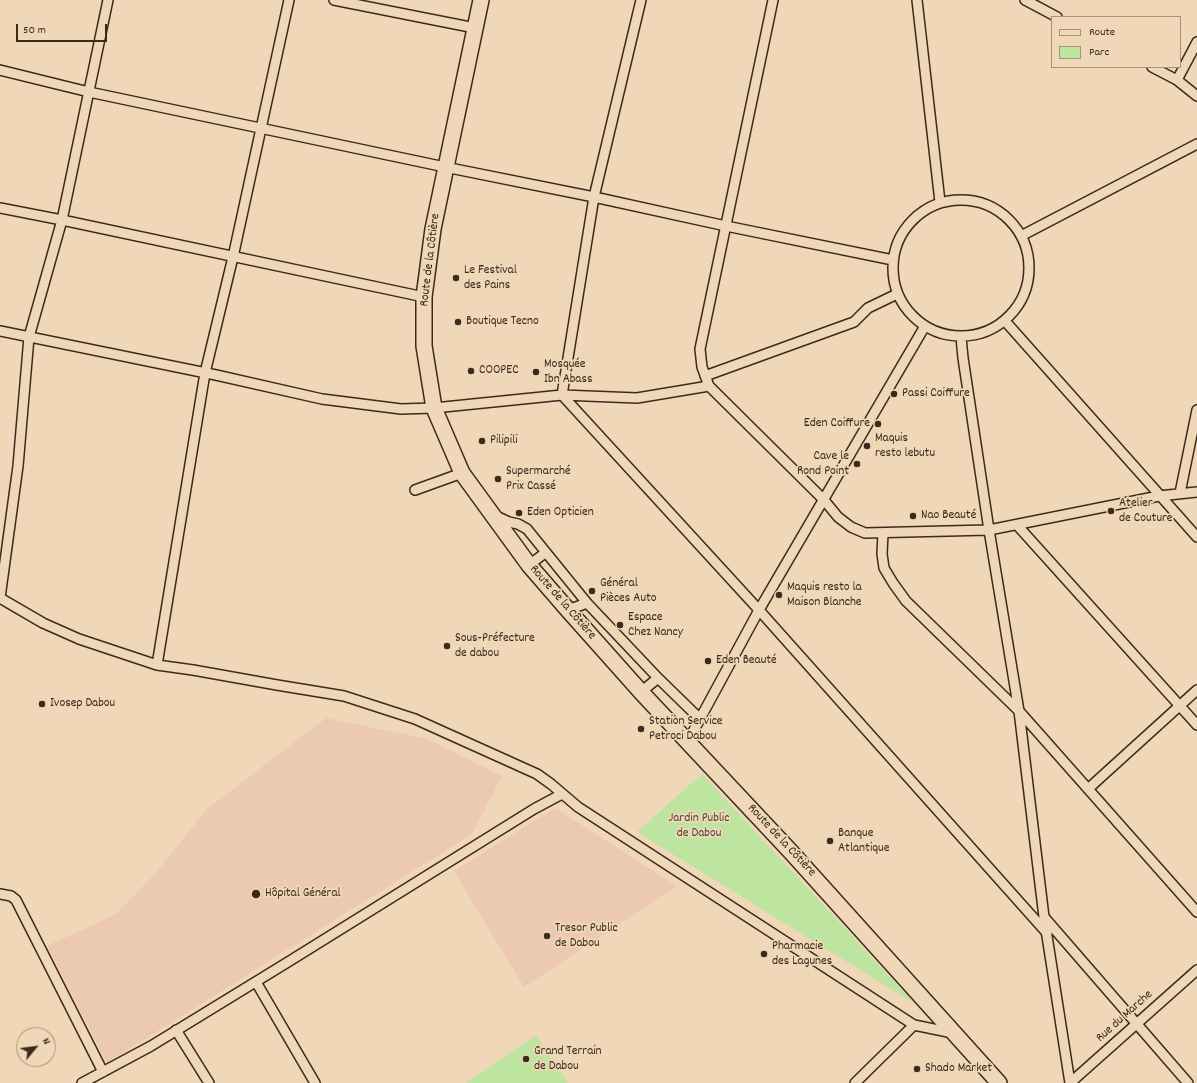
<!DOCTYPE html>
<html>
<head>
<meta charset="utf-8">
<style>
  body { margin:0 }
  #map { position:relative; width:1197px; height:1083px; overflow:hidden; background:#efd7b7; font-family:Dekko,sans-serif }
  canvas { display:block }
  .legend { position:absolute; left:1051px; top:16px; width:130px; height:52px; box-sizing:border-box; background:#efd7b7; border:1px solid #a7927a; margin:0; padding:5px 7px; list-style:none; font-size:12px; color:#3b2a1e }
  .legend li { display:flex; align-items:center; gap:8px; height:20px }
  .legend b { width:20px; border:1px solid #a7927a }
  .north { position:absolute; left:16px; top:1027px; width:40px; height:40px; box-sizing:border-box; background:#efd7b7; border:1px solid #a7927a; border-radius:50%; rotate:61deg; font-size:11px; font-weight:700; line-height:16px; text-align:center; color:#3b2a1e }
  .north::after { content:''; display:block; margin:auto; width:14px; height:18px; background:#3b2a1e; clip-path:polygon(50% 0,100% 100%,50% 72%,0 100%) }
  .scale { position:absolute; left:16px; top:24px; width:91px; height:18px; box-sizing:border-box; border:2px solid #3b2a1e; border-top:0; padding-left:5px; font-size:12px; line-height:14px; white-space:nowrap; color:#3b2a1e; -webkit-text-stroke:3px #efd7b7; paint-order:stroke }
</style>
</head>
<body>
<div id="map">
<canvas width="1197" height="1083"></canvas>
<ul class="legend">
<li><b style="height:5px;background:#efd7b7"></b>Route</li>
<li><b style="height:11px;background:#bde5a0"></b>Parc</li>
</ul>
<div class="north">N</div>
<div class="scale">50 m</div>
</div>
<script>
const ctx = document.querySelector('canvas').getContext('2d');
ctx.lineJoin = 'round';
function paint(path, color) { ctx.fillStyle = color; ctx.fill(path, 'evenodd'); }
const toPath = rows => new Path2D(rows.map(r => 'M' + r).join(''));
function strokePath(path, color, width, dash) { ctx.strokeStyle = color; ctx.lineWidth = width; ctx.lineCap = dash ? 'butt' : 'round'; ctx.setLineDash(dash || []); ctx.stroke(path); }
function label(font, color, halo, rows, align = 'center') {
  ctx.font = font + ' Dekko,sans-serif'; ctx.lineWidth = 3.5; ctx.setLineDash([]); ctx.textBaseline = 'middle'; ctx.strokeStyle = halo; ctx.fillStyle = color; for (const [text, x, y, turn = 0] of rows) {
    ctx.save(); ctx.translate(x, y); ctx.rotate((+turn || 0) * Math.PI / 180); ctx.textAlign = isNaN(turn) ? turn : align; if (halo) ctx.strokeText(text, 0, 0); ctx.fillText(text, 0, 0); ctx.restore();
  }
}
paint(toPath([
  [326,718,427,739,502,776,472,834,107,1063,47,946,116,914,155,874,207,809],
  [555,808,677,886,524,987,454,871]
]), '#eccab2');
paint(toPath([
  [702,774,915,1004,637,832],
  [536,1035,568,1083,466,1083]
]), '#bde5a0');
const minor = toPath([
  [334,0,475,28],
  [773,0,700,349,702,367,709,386,824,500,838,517,851,527,865,533,989,530,1159,496,1197,492],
  [917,0,940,202],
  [1025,0,1057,17],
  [1152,67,1177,80,1197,96],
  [0,70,89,92,445,167,594,197,726,226,893,260],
  [1177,80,1197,42],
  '893 268a68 68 0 1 1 136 0a68 68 0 1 1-136 0Z',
  [0,208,62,220,424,297],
  [1021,236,1197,144],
  [1005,321,1197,537],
  [0,331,216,375,322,399,401,409,434,408,562,395,637,398,709,386],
  [961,337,963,358,989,530,1019,711,1044,917,1070,1083],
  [705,376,854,322,868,308,897,294],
  [562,395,759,610,1047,933],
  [562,395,594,197,641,0],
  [415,490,462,473],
  [1180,493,1197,410],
  [496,516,509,522,518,524,527,529,587,603,658,678,700,719],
  [1017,525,1197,725],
  [883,533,882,554,884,568,893,583,906,601,1019,711,1197,912],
  [529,565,545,553],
  [0,598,43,623,79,639,157,665,193,670,277,685,344,696,415,719,537,774,551,784,578,807,914,1025,953,1033],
  [0,598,18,466,29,337,62,220,108,0],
  [568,610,587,603],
  [157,665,205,373,233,257,289,0],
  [641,692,658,678],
  [688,741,759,610,925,326],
  [1089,788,1197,690],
  [0,894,11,896,16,900,103,1072],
  [1044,917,1188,1083],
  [256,982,315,1083],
  [176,1030,209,1083],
  [82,1083,151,1046,288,962,534,809,562,794],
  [855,1083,914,1025],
  [1070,1083,1197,970]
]);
const primary = toPath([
  [481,0,433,229,424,297,424,346,434,408,462,473,529,565,568,610,641,692,791,852,999,1083]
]);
strokePath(minor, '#3b2a1e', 12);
strokePath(primary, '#3b2a1e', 18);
strokePath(minor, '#efd7b7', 9);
strokePath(primary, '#efd7b7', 15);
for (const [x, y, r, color] of [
  [456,278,4,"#3b2a1e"],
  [458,322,4,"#3b2a1e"],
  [471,371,4,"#3b2a1e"],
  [536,372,4,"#3b2a1e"],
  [894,394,4,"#3b2a1e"],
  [878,424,4,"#3b2a1e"],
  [482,441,4,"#3b2a1e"],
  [867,446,4,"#3b2a1e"],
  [857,464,4,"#3b2a1e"],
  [498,479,4,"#3b2a1e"],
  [1111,511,4,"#3b2a1e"],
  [519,513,4,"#3b2a1e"],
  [913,516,4,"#3b2a1e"],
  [592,591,4,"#3b2a1e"],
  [779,595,4,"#3b2a1e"],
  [620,625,4,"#3b2a1e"],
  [447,646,4,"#3b2a1e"],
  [708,661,4,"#3b2a1e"],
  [42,704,4,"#3b2a1e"],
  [641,729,4,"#3b2a1e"],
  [830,841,4,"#3b2a1e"],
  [256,894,5,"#3b2a1e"],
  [547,936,4,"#3b2a1e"],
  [764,954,4,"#3b2a1e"],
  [526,1059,4,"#3b2a1e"],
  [917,1069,4,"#3b2a1e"]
]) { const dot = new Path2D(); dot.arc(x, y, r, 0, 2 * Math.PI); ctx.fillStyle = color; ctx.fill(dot); strokePath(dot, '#efd7b7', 1.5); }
label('13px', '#3b2a1e', '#efd7b7', [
  ["Route de la Côtière",431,260,-83],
  ["Route de la Côtière",562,603,49],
  ["Route de la Côtière",781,841,47],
  ["Rue du Marche",1125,1017,-42]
]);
label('13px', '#3b2a1e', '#efd7b7', [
  ["Le Festival",464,271],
  ["des Pains",464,286],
  ["Boutique Tecno",466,322],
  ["Mosquée",544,365],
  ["Ibn Abass",544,380],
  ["COOPEC",479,371],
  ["Passi Coiffure",902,394],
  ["Eden Coiffure",870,424,"right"],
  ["Maquis",875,439],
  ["resto lebutu",875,454],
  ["Pilipili",490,441],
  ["Cave le",849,457,"right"],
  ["Rond Point",849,472,"right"],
  ["Supermarché",506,472],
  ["Prix Cassé",506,487],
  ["Atelier",1119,504],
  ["de Couture",1119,519],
  ["Eden Opticien",527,513],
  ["Nao Beauté",921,516],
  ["Général",600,584],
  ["Pièces Auto",600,599],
  ["Maquis resto la",787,588],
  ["Maison Blanche",787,603],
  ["Espace",628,618],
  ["Chez Nancy",628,633],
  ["Sous-Préfecture",455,639],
  ["de dabou",455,654],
  ["Eden Beauté",716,661],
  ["Ivosep Dabou",50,704],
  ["Station Service",649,722],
  ["Petroci Dabou",649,737],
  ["Banque",838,834],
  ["Atlantique",838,849],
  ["Hôpital Général",265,894],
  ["Tresor Public",555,929],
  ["de Dabou",555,944],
  ["Pharmacie",772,947],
  ["des Lagunes",772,962],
  ["Grand Terrain",534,1052],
  ["de Dabou",534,1067],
  ["Shado Market",925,1069]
], 'left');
label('13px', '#4e4632', '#efd7b7', [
  ["Jardin Public",699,819],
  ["de Dabou",699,834]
]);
</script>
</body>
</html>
